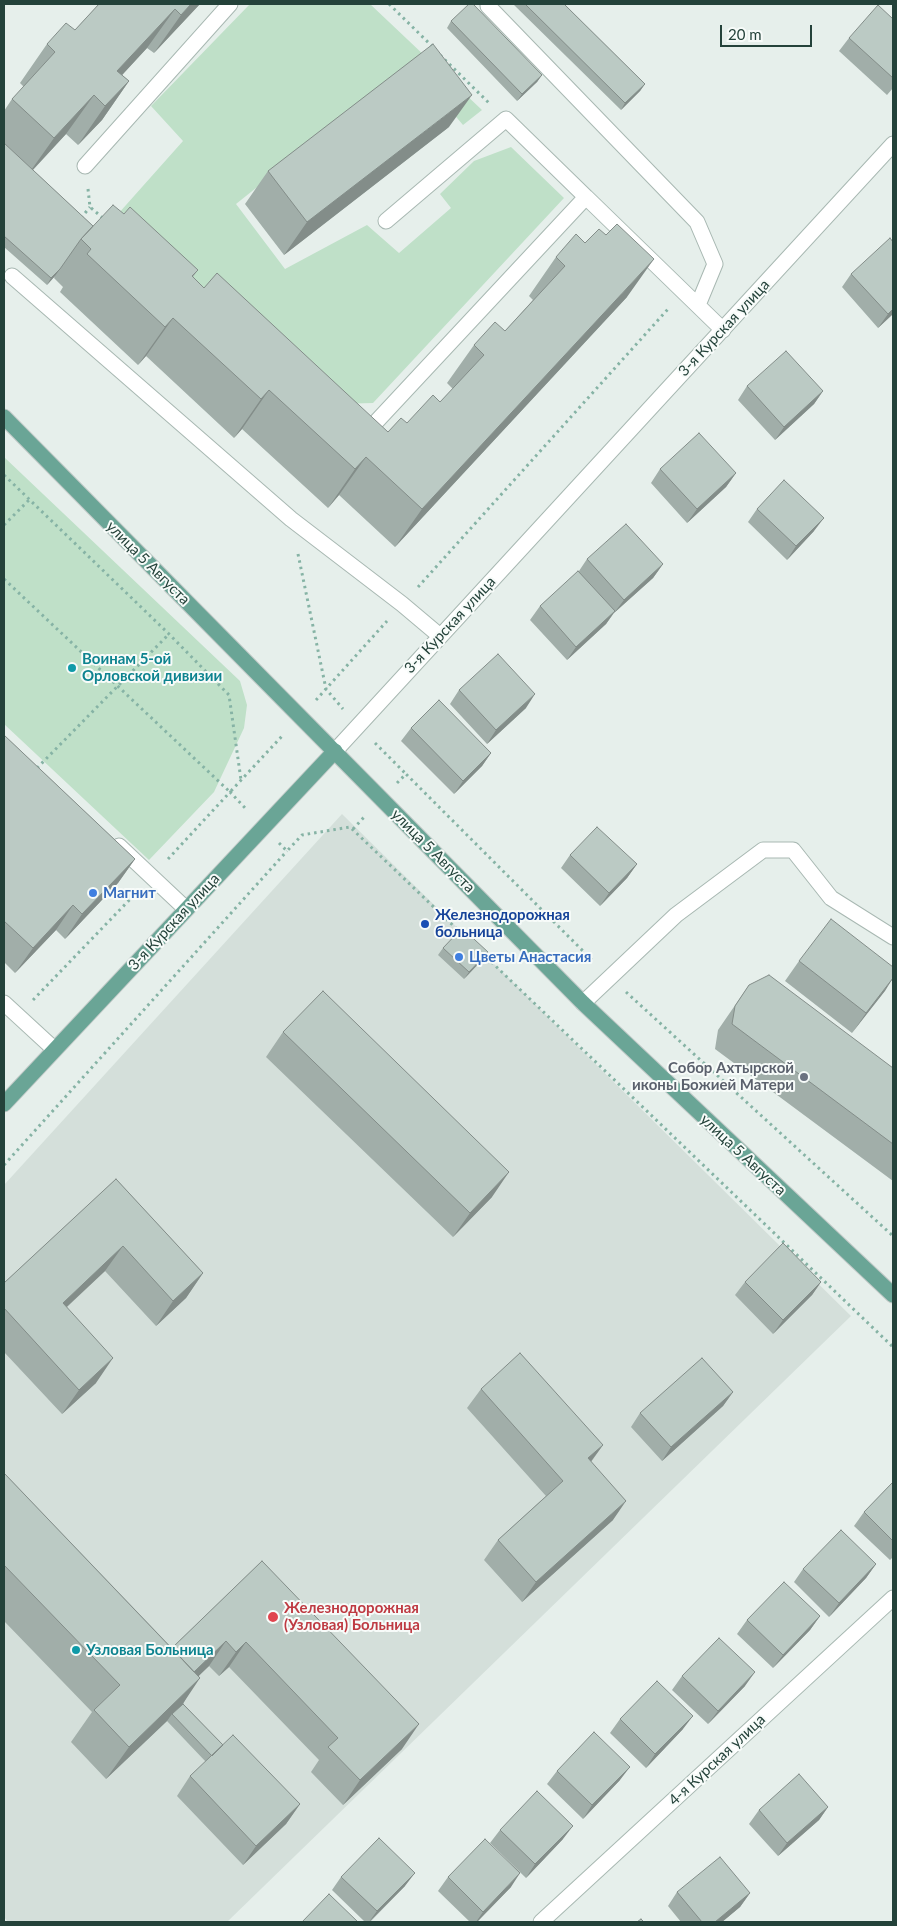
<!DOCTYPE html>
<html>
<head>
<meta charset="utf-8">
<style>
  body { margin:0 }
  #map { position:relative; width:897px; height:1926px; overflow:hidden; background:#e6efeb; font-family:Lato,sans-serif }
  canvas { display:block }
  .frame { position:absolute; inset:0; border:5px solid #24423a; pointer-events:none }
  .scale { position:absolute; left:720px; top:25px; width:92px; height:22px; box-sizing:border-box; border:2px solid #24423a; border-top:0; padding-left:6px; font-size:15px; line-height:18px; white-space:nowrap; color:#24423a; -webkit-text-stroke:4px #f7fbf9; paint-order:stroke }
</style>
</head>
<body>
<div id="map">
<canvas width="897" height="1926"></canvas>
<div class="frame"></div>
<div class="scale">20 m</div>
</div>
<script>
const ctx = document.querySelector('canvas').getContext('2d');
ctx.lineJoin = 'round';
function paint(path, color) { ctx.fillStyle = color; ctx.fill(path, 'evenodd'); }
const toPath = rows => new Path2D(rows.map(r => 'M' + r).join(''));
function strokePath(path, color, width, dash) { ctx.strokeStyle = color; ctx.lineWidth = width; ctx.lineCap = dash ? 'butt' : 'round'; ctx.setLineDash(dash || []); ctx.stroke(path); }
function label(font, color, halo, rows, align = 'center') {
  ctx.font = font + ' Lato,sans-serif'; ctx.lineWidth = 4; ctx.setLineDash([]); ctx.textBaseline = 'middle'; ctx.strokeStyle = halo; ctx.fillStyle = color; for (const [text, x, y, turn = 0] of rows) {
    ctx.save(); ctx.translate(x, y); ctx.rotate((+turn || 0) * Math.PI / 180); ctx.textAlign = isNaN(turn) ? turn : align; if (halo) ctx.strokeText(text, 0, 0); ctx.fillText(text, 0, 0); ctx.restore();
  }
}
paint(toPath([
  [342,814,851,1316,227,1922,8,1922,4,1917,4,1185]
]), '#d4dfda');
paint(toPath([
  [250,4,370,4,482,110,463,125,411,64,236,204,285,269,367,225,399,253,451,208,440,194,474,161,511,147,564,198,373,403,338,404,118,214,183,141,151,106],
  [4,457,240,681,247,705,244,728,214,792,149,860,4,724]
]), '#bfe0c8');
const minor = toPath([
  [488,6,697,222,715,264,698,305],
  [85,166,230,4],
  [386,221,506,119,586,197],
  [12,276,291,519,402,604,440,636],
  [377,421,586,197,723,330],
  [335,751,893,144],
  [119,846,186,909],
  [4,1003,54,1049],
  [583,1003,676,915,763,850,793,850,831,898,893,937],
  [541,1922,893,1598]
]);
const major = toPath([
  [4,417,583,1003,893,1295],
  [4,1104,335,751]
]);
strokePath(minor, '#a8b8b2', 17);
strokePath(major, '#c2cac8', 17);
strokePath(toPath([
  [389,4,434,48],
  [440,55,489,103],
  [88,189,90,207,104,219],
  [81,218,90,207],
  [4,475,169,634,229,695,241,780],
  [4,525,29,500],
  [298,554,326,689,343,709],
  [4,579,230,792,284,734],
  [418,587,668,309],
  [316,700,387,621],
  [375,743,406,774],
  [37,768,169,634],
  [397,783,406,774,594,962],
  [353,829,366,815],
  [279,843,287,851,302,835,350,827,461,933],
  [168,859,230,792,247,810],
  [482,953,893,1347],
  [626,992,893,1236],
  [33,1000,136,893],
  [4,1165,287,851]
]), '#86b3a5', 3, [2.5, 4]);
strokePath(minor, '#fff', 15);
strokePath(major, '#6aa596', 15);
paint(toPath([
  [99,4,200,4,154,53,147,48,122,75,129,81,102,120,78,145,66,134,33,170,93,226,124,214,198,270,193,277,204,288,388,432,407,423,440,402,453,389,447,383,474,345,505,331,533,300,529,296,556,257,627,297,395,547,339,495,328,508,242,429,234,438,146,356,138,365,60,292,63,287,54,278,55,276,47,285,4,247,4,111,12,99,24,87,20,83,47,44,75,30],
  [513,4,564,4,645,84,640,91,621,110],
  [893,19,893,88,887,95,839,51,849,38],
  [451,21,542,75,537,82,517,101,447,28],
  [449,127,284,255,245,204,268,171],
  [851,274,893,314,878,328,842,287],
  [747,386,823,391,814,404,775,440,738,400],
  [660,469,736,473,726,487,687,523,651,483],
  [757,509,814,531,787,560,748,522],
  [587,559,663,564,653,578,614,613,606,624,567,660,530,620,540,606,579,571],
  [459,690,526,708,487,744,450,704],
  [411,728,491,753,482,766,454,794,401,741],
  [4,735,135,859,118,883,65,939,56,930,15,973,4,962],
  [570,855,637,864,627,878,600,906,561,868],
  [443,948,483,959,464,979,438,955],
  [799,961,893,967,893,978,852,1033,785,981],
  [749,985,893,1068,893,1181,715,1049,718,1030],
  [283,1032,492,1197,453,1237,266,1057],
  [116,1179,203,1273,186,1298,156,1326,105,1271,67,1307,96,1383,62,1414,4,1352,4,1283],
  [745,1282,821,1282,812,1295,773,1334,735,1295],
  [481,1389,603,1445,591,1462,613,1520,522,1602,484,1560,498,1540,546,1496,467,1408],
  [733,1392,723,1406,662,1461,631,1427,640,1413],
  [4,1473,172,1648,262,1561,402,1749,343,1805,311,1772,319,1760,229,1667,219,1676,209,1666,198,1676,183,1704,223,1745,300,1804,286,1824,243,1865,177,1796,190,1776,206,1762,167,1721,106,1779,71,1742,92,1712,4,1621],
  [893,1482,893,1557,890,1560,854,1526,864,1512],
  [876,1564,866,1578,829,1617,794,1582,803,1569],
  [820,1616,810,1630,773,1668,737,1634,747,1620],
  [682,1676,745,1686,708,1724,672,1690],
  [620,1719,683,1729,646,1768,610,1733],
  [557,1771,620,1780,583,1819,547,1784],
  [828,1807,819,1820,778,1856,749,1824,759,1810],
  [500,1830,563,1839,526,1878,490,1843],
  [341,1877,405,1886,370,1922,365,1922,332,1890],
  [448,1877,511,1887,477,1922,470,1922,438,1891],
  [677,1892,750,1893,740,1907,722,1922,681,1922,668,1906]
]), '#a1aea9');
paint(toPath([
  [191,4,200,4,154,53,181,15],
  [175,9,147,48,99,100,117,71],
  [542,75,537,82,517,101,522,94],
  [129,81,102,120,78,145,105,106],
  [645,84,640,91,621,110,625,103],
  [94,95,66,134,27,176,54,138],
  [472,95,449,127,284,255,307,222],
  [654,259,627,297,395,547,422,509],
  [60,269,55,276,47,285,51,278],
  [893,309,893,314,878,328,888,314],
  [173,318,146,356,138,365,165,327],
  [269,390,242,429,234,438,261,399],
  [823,391,814,404,775,440,784,427],
  [366,457,339,495,328,508,355,469],
  [736,473,726,487,687,523,697,509],
  [824,518,814,531,787,560,796,546],
  [663,564,653,578,614,613,624,600],
  [615,611,606,624,567,660,576,647],
  [535,694,526,708,487,744,496,730],
  [491,753,482,766,454,794,463,781],
  [135,859,118,883,65,939,82,914],
  [637,864,627,878,600,906,609,893],
  [73,905,56,930,15,973,33,948],
  [488,952,483,959,464,979,469,972],
  [893,978,885,991,852,1033,866,1013],
  [509,1172,492,1197,453,1237,470,1213],
  [123,1246,105,1271,45,1327,63,1303],
  [203,1273,186,1298,156,1326,173,1301],
  [821,1282,812,1295,773,1334,783,1320],
  [113,1358,96,1383,62,1414,79,1390],
  [733,1392,723,1406,662,1461,671,1447],
  [603,1445,589,1464,588,1458],
  [626,1501,613,1520,522,1602,536,1582],
  [876,1564,866,1578,829,1617,839,1603],
  [820,1616,810,1630,773,1668,783,1655],
  [226,1641,209,1666,171,1703,188,1678],
  [246,1642,229,1667,219,1676,236,1652],
  [755,1672,745,1686,708,1724,718,1711],
  [200,1678,178,1711,172,1714,167,1721,106,1779,129,1747],
  [693,1716,683,1729,646,1768,655,1754],
  [419,1724,402,1749,343,1805,360,1780],
  [630,1767,620,1780,583,1819,592,1805],
  [300,1804,286,1824,243,1865,256,1846],
  [828,1807,819,1820,778,1856,787,1843],
  [573,1826,563,1839,526,1878,535,1864],
  [415,1873,405,1886,369,1922,377,1911],
  [520,1873,511,1887,477,1922,476,1922,483,1912],
  [750,1893,740,1907,722,1922,715,1922]
]), '#838d89');
const building = toPath([
  [99,4,191,4,181,15,175,9,117,71,129,81,105,106,94,95,54,138,12,99,55,52,47,44,66,23,75,30,99,4],
  [469,4,473,4,542,75,522,94,451,21,469,4],
  [525,4,564,4,645,84,625,103,525,4],
  [878,5,893,19,893,78,849,38,878,5],
  [433,44,472,95,307,222,268,171,433,44],
  [4,143,93,226,81,239,60,269,51,278,4,236,4,143],
  [113,205,124,214,130,207,198,270,192,276,204,288,217,273,388,432,401,418,407,423,433,395,440,402,484,355,474,345,495,322,505,331,565,266,556,257,576,234,585,243,599,229,606,235,617,224,654,259,422,509,366,457,355,469,269,390,261,399,173,318,165,327,87,254,91,249,81,239,113,205],
  [890,238,893,242,893,309,888,314,851,274,890,238],
  [786,351,823,391,784,427,747,386,786,351],
  [699,433,736,473,697,509,660,469,699,433],
  [784,480,824,518,796,546,757,509,784,480],
  [626,524,663,564,624,600,587,559,626,524],
  [578,571,615,611,576,647,540,606,578,571],
  [498,654,535,694,496,730,459,690,498,654],
  [439,700,491,753,463,781,411,728,439,700],
  [4,735,135,859,82,914,73,905,33,948,4,921,4,735],
  [597,827,637,864,609,893,570,855,597,827],
  [831,919,893,967,893,978,866,1013,799,961,831,919],
  [462,928,488,952,469,972,443,948,462,928],
  [769,975,893,1068,893,1144,732,1024,735,1006,749,985,769,975],
  [323,991,509,1172,470,1213,283,1032,323,991],
  [116,1179,203,1273,173,1301,123,1246,63,1303,113,1358,79,1390,4,1308,4,1283,116,1179],
  [783,1243,821,1282,783,1320,745,1282,783,1243],
  [520,1353,603,1445,588,1458,626,1501,536,1582,498,1540,563,1481,481,1389,520,1353],
  [702,1358,733,1392,671,1447,640,1413,702,1358],
  [4,1473,200,1678,129,1747,94,1710,120,1685,4,1565,4,1473],
  [893,1482,893,1541,864,1512,893,1482],
  [841,1530,876,1564,839,1603,803,1569,841,1530],
  [262,1561,419,1724,360,1780,328,1747,338,1738,246,1642,236,1652,226,1641,194,1672,172,1648,262,1561],
  [784,1582,820,1616,783,1655,747,1620,784,1582],
  [719,1638,755,1672,718,1711,682,1676,719,1638],
  [657,1681,693,1716,655,1754,620,1719,657,1681],
  [183,1704,223,1745,212,1756,172,1714,183,1704],
  [594,1732,630,1767,592,1805,557,1771,594,1732],
  [233,1735,300,1804,256,1846,190,1776,233,1735],
  [799,1774,828,1807,787,1843,759,1810,799,1774],
  [537,1791,573,1826,535,1864,500,1830,537,1791],
  [379,1838,415,1873,377,1911,341,1877,379,1838],
  [485,1839,520,1873,483,1912,448,1877,485,1839],
  [720,1857,750,1893,715,1922,702,1922,677,1892,720,1857],
  [329,1894,358,1922,302,1922,329,1894],
  [641,1919,644,1922,637,1922,641,1919]
]);
paint(building, '#bbcac4');
strokePath(building, '#838d89', 1);
for (const [x, y, r, color] of [
  [72,668,5,"#0f9aa8"],
  [93,893,5,"#3f7fe0"],
  [425,924,5,"#1a4fb4"],
  [459,957,5,"#3f7fe0"],
  [804,1077,5,"#6b7280"],
  [273,1617,6,"#e0444e"],
  [76,1650,5,"#0f9aa8"]
]) { const dot = new Path2D(); dot.arc(x, y, r, 0, 2 * Math.PI); ctx.fillStyle = color; ctx.fill(dot); strokePath(dot, '#f7fbf9', 2); }
label('15px', '#24423a', '#f7fbf9', [
  ["3-я Курская улица",724,328,-47],
  ["улица 5 Августа",148,563,45],
  ["3-я Курская улица",450,625,-47],
  ["улица 5 Августа",433,851,45],
  ["3-я Курская улица",174,922,-47],
  ["улица 5 Августа",743,1155,43],
  ["4-я Курская улица",717,1760,-43]
]);
label('bold 15px', '#0d838f', '#f7fbf9', [
  ["Воинам 5-ой",82,659],
  ["Орловской дивизии",82,676],
  ["Узловая Больница",86,1650]
], 'left');
label('bold 15px', '#366cbe', '#f7fbf9', [
  ["Магнит",103,893],
  ["Цветы Анастасия",469,957]
], 'left');
label('bold 15px', '#164399', '#f7fbf9', [
  ["Железнодорожная",435,915],
  ["больница",435,932]
], 'left');
label('bold 15px', '#5b616d', '#f7fbf9', [
  ["Собор Ахтырской",794,1068],
  ["иконы Божией Матери",794,1085]
], 'right');
label('bold 15px', '#be3a42', '#f7fbf9', [
  ["Железнодорожная",284,1608],
  ["(Узловая) Больница",284,1625]
], 'left');
</script>
</body>
</html>
